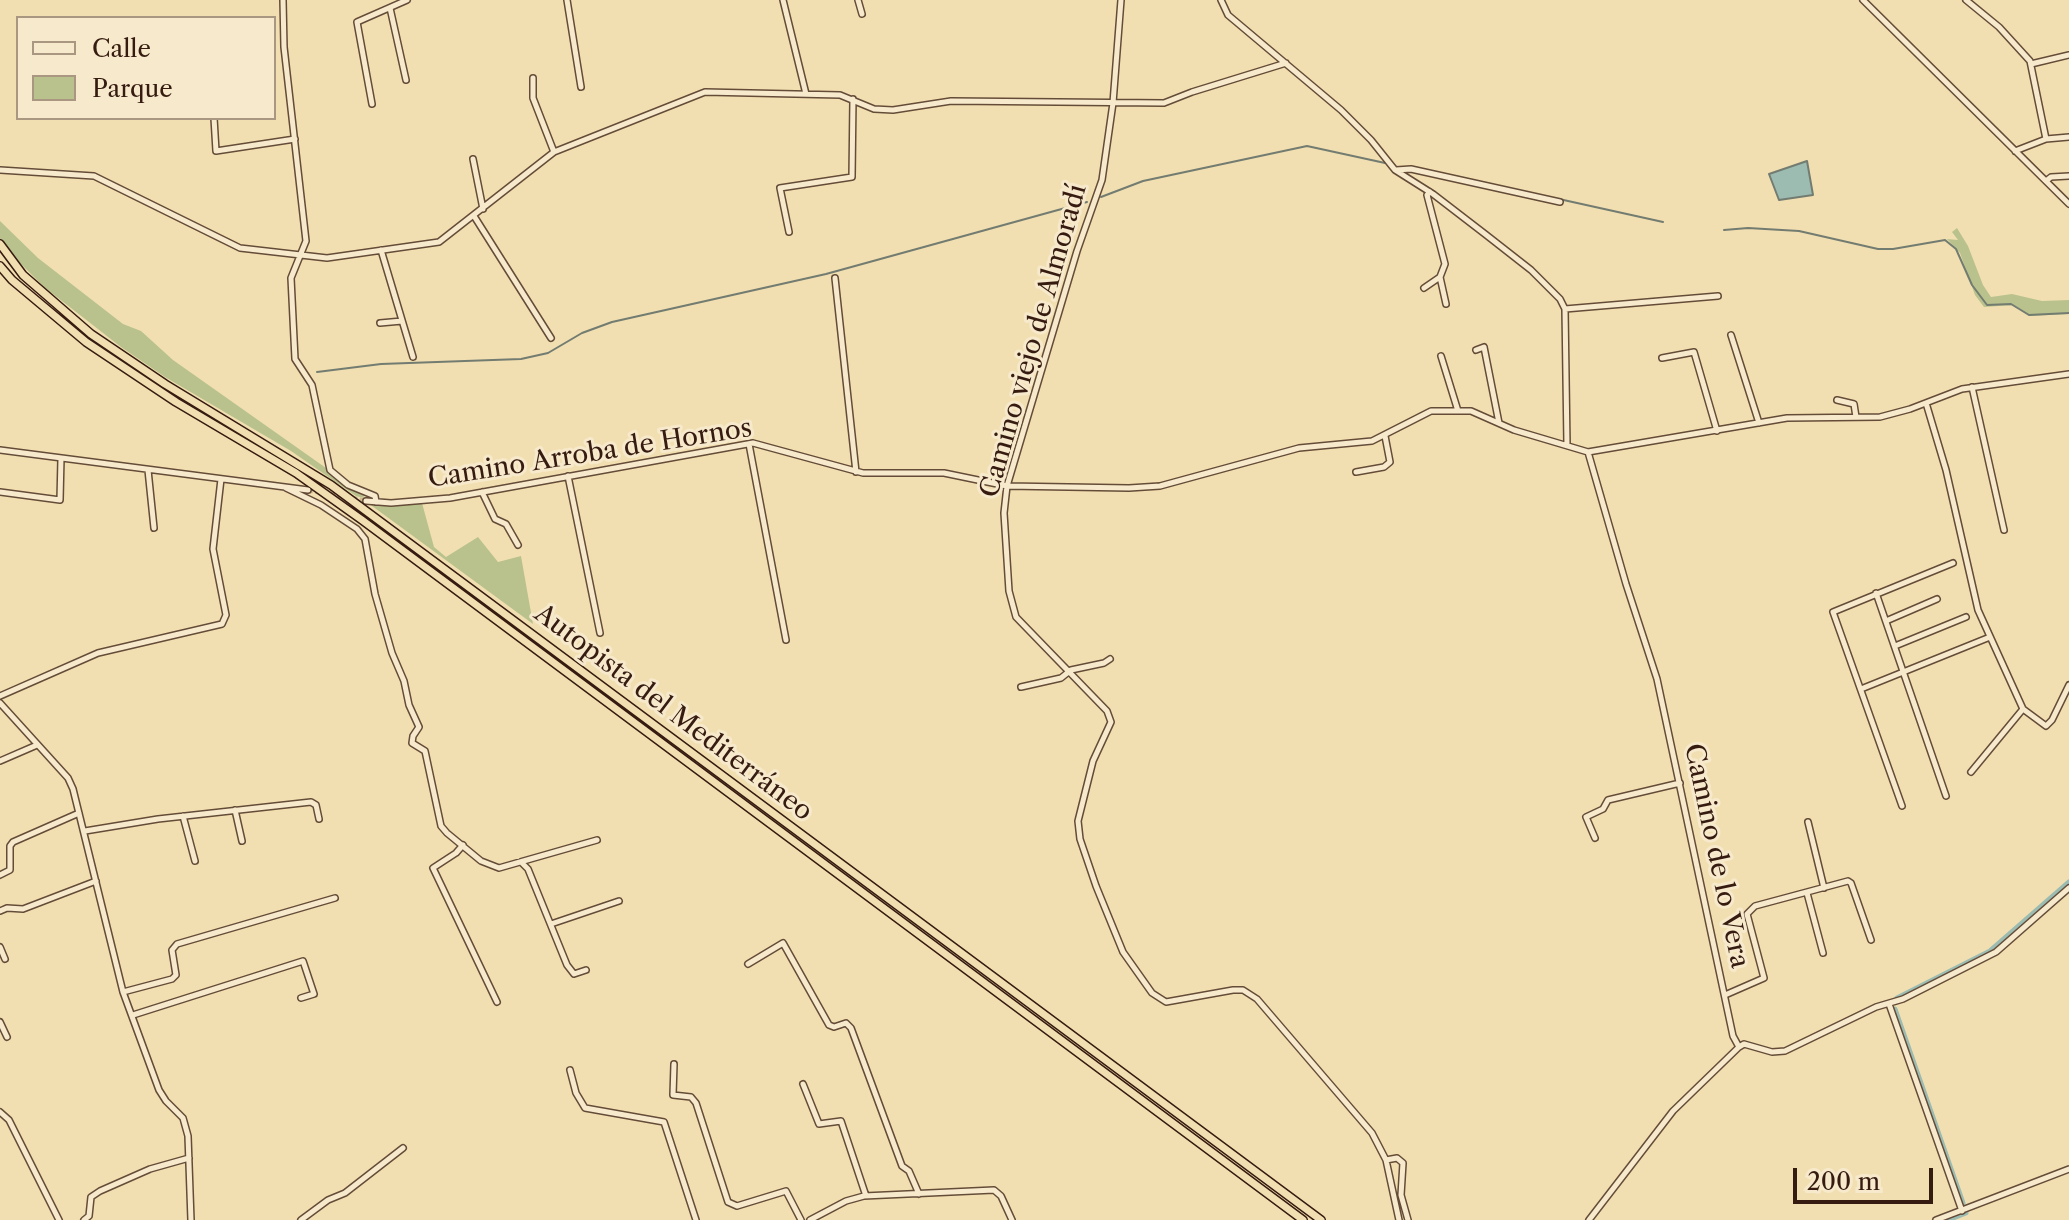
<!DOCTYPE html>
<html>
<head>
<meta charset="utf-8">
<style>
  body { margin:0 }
  #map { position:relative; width:2069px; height:1220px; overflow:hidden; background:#f2dfb1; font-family:"Libre Caslon Text",serif }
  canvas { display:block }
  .legend { position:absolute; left:16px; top:16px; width:260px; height:104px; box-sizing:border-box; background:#f7eacc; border:2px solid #aa9781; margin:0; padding:10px 14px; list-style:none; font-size:24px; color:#361b10 }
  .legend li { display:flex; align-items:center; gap:16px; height:40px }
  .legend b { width:40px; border:2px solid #aa9781 }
  .scale { position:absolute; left:1793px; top:1168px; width:140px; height:36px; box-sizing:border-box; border:4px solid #361b10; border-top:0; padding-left:10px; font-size:24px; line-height:28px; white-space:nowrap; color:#361b10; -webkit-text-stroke:6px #f7eacc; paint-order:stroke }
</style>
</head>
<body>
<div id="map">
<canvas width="2069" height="1220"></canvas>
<ul class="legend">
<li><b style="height:10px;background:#f7eacc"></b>Calle</li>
<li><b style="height:22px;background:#b9c28d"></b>Parque</li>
</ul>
<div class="scale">200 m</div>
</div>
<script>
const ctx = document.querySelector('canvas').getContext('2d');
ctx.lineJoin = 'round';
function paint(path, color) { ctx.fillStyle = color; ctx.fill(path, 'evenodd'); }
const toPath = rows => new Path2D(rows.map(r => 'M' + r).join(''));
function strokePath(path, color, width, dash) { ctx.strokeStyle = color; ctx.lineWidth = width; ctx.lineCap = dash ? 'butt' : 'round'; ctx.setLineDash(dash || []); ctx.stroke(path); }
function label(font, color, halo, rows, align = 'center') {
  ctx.font = font + ' "Libre Caslon Text",serif'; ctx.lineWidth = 6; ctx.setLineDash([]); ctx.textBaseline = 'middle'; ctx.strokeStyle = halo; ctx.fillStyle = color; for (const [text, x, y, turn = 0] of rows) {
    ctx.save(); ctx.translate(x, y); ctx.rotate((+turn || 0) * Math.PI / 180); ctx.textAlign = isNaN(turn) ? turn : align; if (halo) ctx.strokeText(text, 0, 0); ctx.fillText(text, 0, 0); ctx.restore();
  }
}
paint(toPath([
  [0,221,38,258,123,324,141,331,173,360,326,468,351,490,363,493,364,498,356,496,291,451,165,377,121,347,44,287,12,255,0,240],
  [1957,228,1968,246,1983,285,1991,297,2012,294,2042,301,2069,300,2069,314,2029,316,2014,305,1984,307,1975,295,1960,253,1947,239,1958,240,1952,232],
  [368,503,422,503,434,547,446,557,478,537,498,562,521,556,533,624]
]), '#b9c28d');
const water = toPath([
  [1807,161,1813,195,1779,200,1769,174,1807,161]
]);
paint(water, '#9cbcb2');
strokePath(water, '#737c71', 2);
strokePath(toPath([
  [1101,197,1143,181,1307,146,1385,163],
  [1559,199,1663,222],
  [1724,230,1748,228,1799,231,1878,249,1893,249,1945,240,1956,249,1972,285,1987,305,2011,304,2029,315,2069,313],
  [317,372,381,364,521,359,548,353,582,333,612,322,826,274,1087,202]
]), '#737c71', 2);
strokePath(toPath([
  [1897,998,1990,951,2069,882],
  [1895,1009,1963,1203],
  [1948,1220,1966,1213]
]), '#9cbcb2', 5);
strokePath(toPath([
  [308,490,366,501]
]), '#ccb891', 5, [5, 2.5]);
const minor = toPath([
  [283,0,284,47,306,241,291,278,295,359,312,385,330,470,348,485,375,496,376,502],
  [567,0,581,87],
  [783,0,806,94],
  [858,0,862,14],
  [1121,0,1113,103,1102,180,1077,251,1007,486,1004,513,1009,591,1016,617,1107,711,1111,722,1093,761,1078,821,1080,839,1096,886,1123,952,1152,993,1166,1002,1233,990,1243,990,1257,999,1372,1133,1386,1160,1399,1220],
  [1221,0,1228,15,1341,110,1371,140,1395,170,1433,194,1485,234,1531,270,1560,299,1565,309,1567,445],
  [1863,0,2069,204],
  [1966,0,1999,27,2030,61,2046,139],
  [390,8,406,80],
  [2031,64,2069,55],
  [533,78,533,98,554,152],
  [372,104,357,22,407,0],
  [214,118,216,151,295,139],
  [2015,151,2046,139,2069,137],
  [473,159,483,209],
  [0,170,94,176,240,248,327,258,439,242,554,152,705,92,840,95,874,109,893,110,951,101,1164,103,1192,92,1286,63],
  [1396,170,1411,169,1560,202],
  [2046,181,2051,177,2069,176],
  [1430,192,1427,195,1445,264,1440,277,1446,304],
  [474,216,551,338],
  [789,232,780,188,852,177,853,99],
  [381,250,413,357],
  [835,278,856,472],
  [1424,288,1440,277],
  [1565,309,1718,296],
  [380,323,402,321],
  [1731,335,1759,423],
  [1476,350,1484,347,1499,423],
  [1441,356,1458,411],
  [1662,358,1694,352,1717,431],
  [1972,387,2004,530],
  [1837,400,1854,404,1856,417],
  [1926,403,1946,470,1978,610,2023,709,1971,772],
  [749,444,786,640],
  [0,450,308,490],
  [1588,452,1626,584,1657,679,1733,1036,1739,1047],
  [148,470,154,528],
  [1356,472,1384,467,1390,462,1385,436],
  [568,476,600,633],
  [286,488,321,505,357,529,365,539,375,594,392,653,404,681,409,705,419,727,413,736,412,743,425,751,441,826,447,833,481,861,499,868,597,840],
  [0,492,60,500,61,458],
  [482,492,495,519,506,524,518,545],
  [366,501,391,503,450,498,753,443,863,473,944,473,1007,486,1129,488,1160,486,1299,448,1372,441,1431,411,1471,411,1514,430,1588,452,1787,418,1880,417,1910,409,1962,389,2069,374],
  [1876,593,1946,796],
  [1886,621,1937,599],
  [1895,646,1966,617],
  [1021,687,1061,678,1071,670,1104,663,1110,659],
  [1861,689,1990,637],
  [0,696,98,653,222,624,226,615,213,549,221,479],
  [0,703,68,778,73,789,123,992,159,1090,166,1101,183,1118,188,1136,191,1220],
  [2023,709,2046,726,2052,720,2069,685],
  [0,761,37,745],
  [1902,806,1833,612,1953,563],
  [235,810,242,841],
  [183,816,195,861],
  [1808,822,1824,888],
  [85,831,158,819,311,802,316,805,319,819],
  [1595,838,1586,817,1603,809,1608,800,1680,783],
  [463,845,456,853,433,868,497,1002],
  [521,862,528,869,567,965,574,974,586,970],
  [0,875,10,870,10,846,13,842,79,813],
  [1807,893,1823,953],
  [0,911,7,908,23,909,96,881],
  [551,924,619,901],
  [0,947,5,959],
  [748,964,783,943,829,1025,834,1027,846,1023,851,1028,902,1166,909,1171,919,1194],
  [123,992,172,979,176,975,172,950,177,944,335,898],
  [1725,995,1764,978,1747,914,1755,906,1848,881,1851,883,1871,940],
  [1889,1004,1962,1211],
  [133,1015,303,961,314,994,301,998],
  [0,1022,7,1037],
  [1739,1047,1744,1044,1772,1052,1785,1051,1876,1007,1903,999,1996,952,2069,888],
  [674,1064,673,1095,691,1097,696,1103,728,1202,737,1206,786,1191,801,1220],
  [570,1070,576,1093,585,1108,664,1122,696,1220],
  [803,1084,819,1124,841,1121,866,1196],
  [0,1112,9,1120,59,1220],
  [1386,1160,1397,1158,1403,1163,1401,1195,1408,1220],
  [84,1220,89,1216,91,1197,100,1191,150,1169,189,1158],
  [301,1220,328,1200,345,1193,403,1148],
  [810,1220,846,1201,864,1196,994,1190,1001,1196,1012,1220],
  [1589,1220,1673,1111,1739,1047],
  [1936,1220,2069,1169]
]);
const highway = toPath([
  [0,244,23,275,91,334,165,384,331,485,1321,1220],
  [0,266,12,280,86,342,176,402,296,473,362,520,1303,1220]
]);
strokePath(minor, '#654c38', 8);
strokePath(highway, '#361b10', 10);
strokePath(minor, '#f7eacc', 5);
strokePath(highway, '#f2dfb1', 7);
label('26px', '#361b10', '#f7eacc', [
  ["Camino viejo de Almoradí",1034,341,-74],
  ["Camino Arroba de Hornos",590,454,-9],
  ["Autopista del Mediterráneo",673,713,37],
  ["Camino de lo Vera",1716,856,78]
]);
</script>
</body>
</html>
